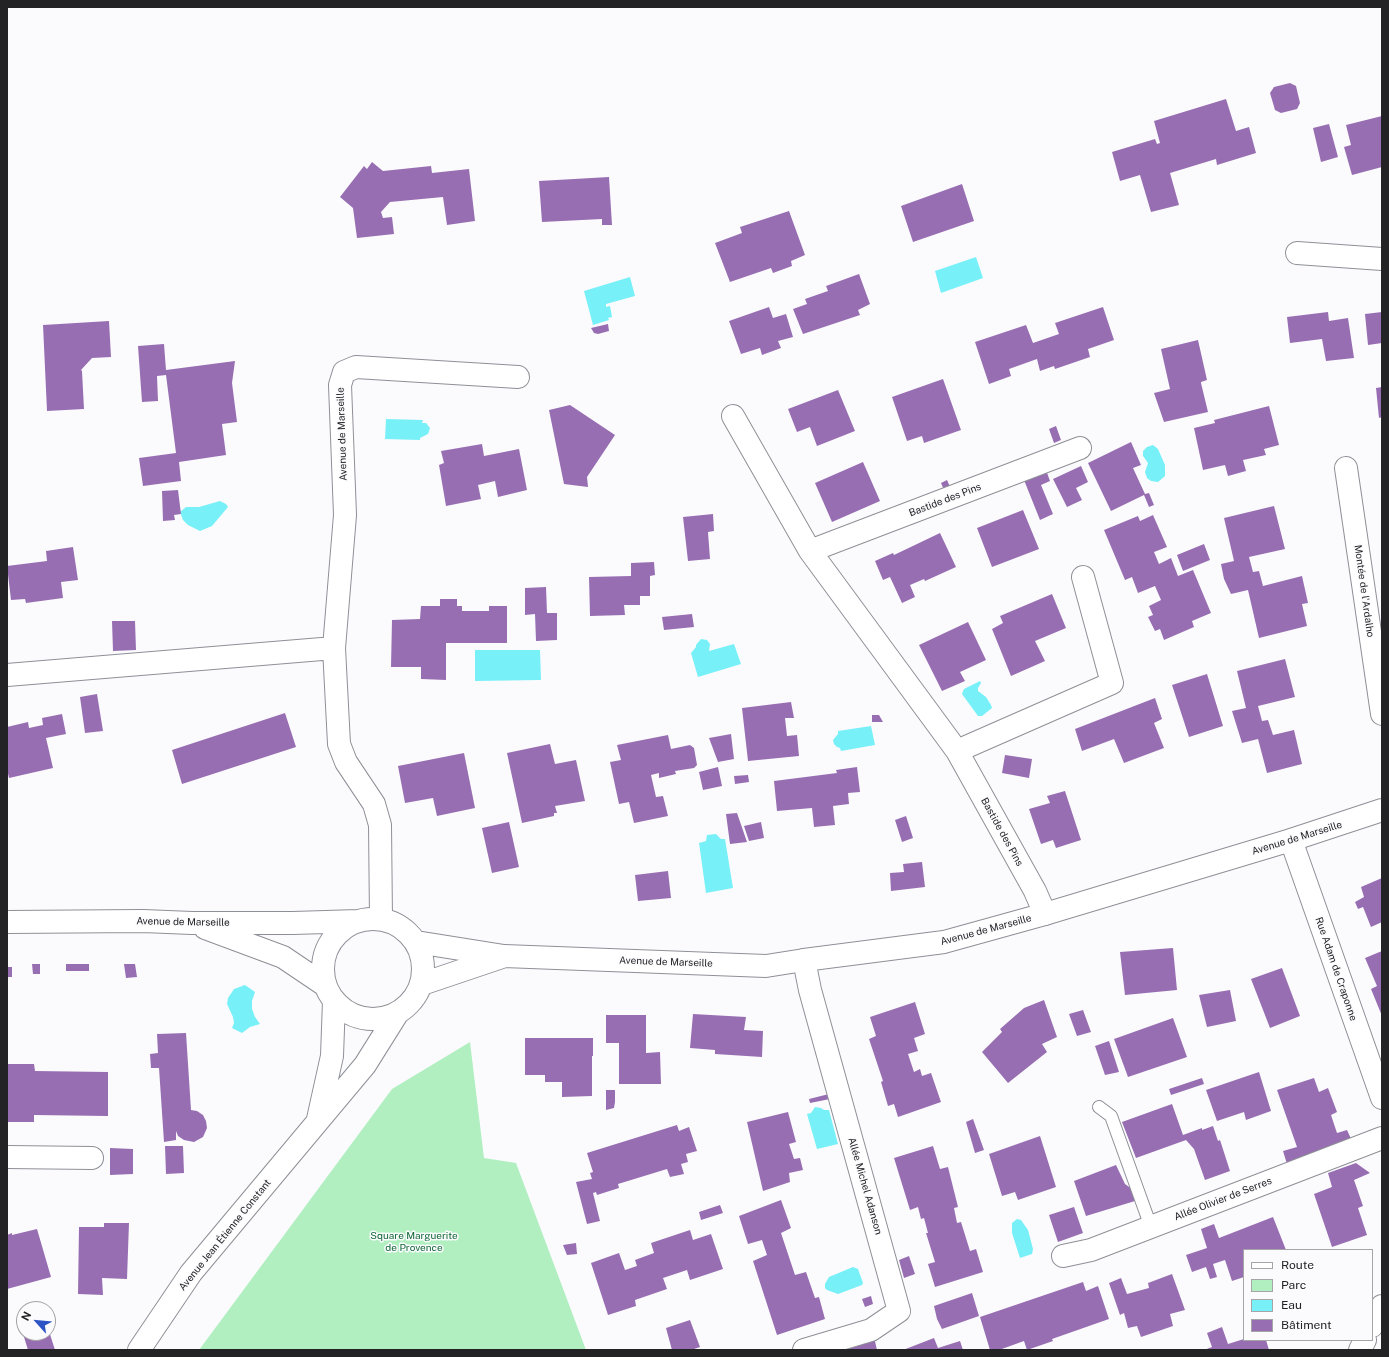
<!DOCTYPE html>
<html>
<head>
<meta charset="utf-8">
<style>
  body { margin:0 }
  #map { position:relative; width:1389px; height:1357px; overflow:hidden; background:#fbfbfe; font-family:"Public Sans",sans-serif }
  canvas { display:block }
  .frame { position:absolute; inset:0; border:8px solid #232326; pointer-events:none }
  .legend { position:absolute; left:1243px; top:1249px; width:130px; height:92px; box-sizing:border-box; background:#fbfbfe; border:1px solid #a5a5a8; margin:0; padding:5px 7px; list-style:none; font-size:12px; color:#232326 }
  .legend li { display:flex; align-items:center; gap:8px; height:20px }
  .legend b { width:20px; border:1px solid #a5a5a8 }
  .north { position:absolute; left:16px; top:1301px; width:40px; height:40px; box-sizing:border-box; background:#fbfbfe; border:1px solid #a5a5a8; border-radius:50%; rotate:297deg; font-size:11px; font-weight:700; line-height:16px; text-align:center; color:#232326 }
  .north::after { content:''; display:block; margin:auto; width:14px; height:18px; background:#2d54c4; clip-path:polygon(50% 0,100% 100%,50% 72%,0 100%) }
</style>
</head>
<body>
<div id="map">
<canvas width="1389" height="1357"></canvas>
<div class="frame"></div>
<ul class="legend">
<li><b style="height:5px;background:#fff"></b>Route</li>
<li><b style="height:11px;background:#b1efc1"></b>Parc</li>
<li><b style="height:11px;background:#77f0f8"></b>Eau</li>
<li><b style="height:11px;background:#986eb2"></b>Bâtiment</li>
</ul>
<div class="north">N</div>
</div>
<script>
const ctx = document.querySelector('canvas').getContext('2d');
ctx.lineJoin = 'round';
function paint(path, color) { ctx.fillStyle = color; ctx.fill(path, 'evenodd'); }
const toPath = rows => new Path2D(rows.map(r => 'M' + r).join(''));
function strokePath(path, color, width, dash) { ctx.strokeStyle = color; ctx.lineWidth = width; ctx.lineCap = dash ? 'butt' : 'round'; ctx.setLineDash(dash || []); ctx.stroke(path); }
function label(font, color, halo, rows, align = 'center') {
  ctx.font = font + ' "Public Sans",sans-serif'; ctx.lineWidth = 3; ctx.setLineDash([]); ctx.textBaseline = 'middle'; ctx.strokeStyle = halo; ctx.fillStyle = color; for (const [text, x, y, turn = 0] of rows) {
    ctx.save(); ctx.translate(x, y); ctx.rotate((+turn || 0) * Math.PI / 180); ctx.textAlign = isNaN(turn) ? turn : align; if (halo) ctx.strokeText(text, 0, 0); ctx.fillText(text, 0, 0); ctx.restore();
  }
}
paint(toPath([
  [470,1042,484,1158,516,1163,586,1350,199,1350,392,1089]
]), '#b1efc1');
paint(toPath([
  [976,257,983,278,941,293,935,271],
  [630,277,635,296,606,304,606,307,610,306,612,317,608,318,609,320,593,325,584,291],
  [386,419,423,420,422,423,426,423,430,428,428,434,420,438,420,440,385,439],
  [1153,445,1158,449,1165,465,1165,476,1158,482,1151,481,1147,478,1145,472,1148,463,1143,456,1143,451,1147,447],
  [220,501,226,504,228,507,212,526,200,531,188,525,183,520,180,512,186,507,199,507],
  [701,639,707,640,710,644,709,651,734,644,741,664,698,677,691,653,696,647,696,645],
  [475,650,540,650,541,680,475,681],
  [980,681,981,683,978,688,978,691,986,697,991,705,992,708,982,716,978,716,962,694,964,689],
  [871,726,875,745,841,751,840,748,837,747,834,744,833,740,838,734,838,731],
  [716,834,721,839,725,839,733,888,706,893,699,843,706,841,707,835],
  [245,985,255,992,252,1001,252,1009,255,1017,260,1024,250,1027,242,1033,232,1028,234,1023,233,1017,227,1004,228,998,234,989],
  [815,1107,821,1108,824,1110,829,1110,838,1144,817,1149,807,1114,811,1113],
  [1017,1219,1021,1220,1028,1230,1033,1249,1032,1254,1020,1258,1012,1233,1012,1223],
  [853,1267,858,1269,863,1283,862,1285,838,1294,827,1290,825,1288,825,1284,829,1277]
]), '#77f0f8');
paint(toPath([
  [1290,83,1296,86,1300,103,1297,109,1281,113,1275,110,1270,93,1274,87],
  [1226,99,1236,131,1249,127,1256,153,1217,165,1216,159,1170,173,1179,205,1151,212,1140,175,1120,181,1112,152,1155,139,1157,144,1160,143,1154,121],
  [1382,116,1382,167,1352,175,1344,147,1351,145,1346,125],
  [1329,124,1338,157,1321,162,1313,128],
  [372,162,383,171,431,166,432,173,469,169,475,221,447,225,443,197,390,202,381,212,383,218,392,217,394,234,357,238,353,208,340,197,364,166,367,169],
  [609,177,612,225,602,225,602,219,542,222,539,181],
  [962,184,974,221,913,242,901,206],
  [789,211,805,255,791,261,792,266,773,273,771,268,730,282,715,243,742,233,740,227],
  [859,274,870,304,858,310,860,315,803,334,793,309,807,304,805,299,828,291,826,286],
  [769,307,773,318,786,314,793,337,778,341,781,348,762,355,760,348,741,354,729,321],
  [1103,307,1114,340,1088,349,1090,357,1055,369,1054,366,1040,371,1037,359,1009,369,1011,376,989,384,975,342,1026,325,1033,343,1059,334,1055,323],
  [1328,312,1329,321,1348,318,1354,358,1326,361,1322,339,1290,343,1287,317],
  [1382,312,1382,343,1368,345,1365,314],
  [109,321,111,357,92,358,81,370,82,371,84,409,47,411,43,325],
  [608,324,609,331,598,334,594,333,591,328],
  [1198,340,1207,380,1201,382,1201,383,1208,412,1164,422,1154,393,1170,389,1161,349],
  [164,344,166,370,235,361,232,383,237,422,222,424,226,455,179,462,181,481,143,486,139,458,176,453,166,375,157,376,158,401,142,402,138,346],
  [943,379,961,430,924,443,922,436,907,441,892,397],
  [1382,387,1382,417,1379,418,1376,388],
  [838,390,855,431,817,446,810,427,797,432,788,409],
  [570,405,615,435,587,477,588,487,564,484,549,410],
  [1269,406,1279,445,1264,449,1266,455,1243,460,1246,471,1228,476,1225,465,1203,470,1194,428,1215,423,1214,420],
  [1056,426,1061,440,1054,443,1049,429],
  [1131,442,1141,465,1133,468,1145,494,1149,493,1154,505,1149,507,1144,495,1111,511,1088,463],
  [482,444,484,456,519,449,527,490,498,497,495,481,478,485,481,499,446,506,439,465,444,463,441,451],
  [863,462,880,501,832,522,815,483],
  [1081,466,1088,482,1076,488,1082,500,1067,507,1053,479],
  [1046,470,1050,481,1041,485,1053,514,1040,520,1024,480],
  [947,480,951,489,945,492,941,483],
  [178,490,181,514,174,515,175,520,163,521,162,491],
  [1274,506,1285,549,1249,557,1253,572,1259,571,1263,586,1302,576,1308,603,1302,604,1307,626,1259,638,1248,590,1231,594,1224,579,1221,564,1234,561,1224,518],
  [1023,510,1039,549,992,567,977,528],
  [713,514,714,531,708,532,710,559,688,561,683,517],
  [1153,515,1167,547,1154,552,1159,564,1171,558,1178,576,1193,570,1211,613,1192,621,1194,627,1164,640,1160,629,1155,631,1148,617,1153,615,1149,606,1161,600,1155,586,1138,593,1132,577,1125,580,1104,530,1138,516,1140,521],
  [940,533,956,567,925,581,924,579,910,585,915,597,902,603,890,577,883,580,875,561,893,553,894,555],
  [1204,544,1210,560,1183,571,1177,555],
  [73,547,78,580,61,582,63,598,26,603,25,599,11,600,7,566,47,561,46,551],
  [654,562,655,575,650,576,650,596,640,596,640,605,624,605,625,615,590,616,589,577,631,576,631,563],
  [546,587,547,613,557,613,557,640,536,641,535,614,525,615,525,588],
  [1052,594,1066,628,1035,641,1045,661,1011,676,992,629,1003,623,1000,616],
  [440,599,457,599,457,606,462,606,462,611,489,611,489,606,507,606,507,643,446,643,446,680,421,679,421,667,391,667,392,620,420,619,421,606,440,606],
  [692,614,694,627,664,630,662,617],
  [112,621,135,621,136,650,113,651],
  [968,622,986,660,960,672,965,681,942,691,919,645],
  [1285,659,1295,697,1258,706,1262,721,1268,720,1273,735,1294,730,1302,764,1267,773,1258,739,1242,743,1232,711,1246,708,1237,671],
  [1207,674,1223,726,1189,737,1172,685],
  [97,694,103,731,85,733,80,697],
  [1155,698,1162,719,1154,723,1164,748,1124,763,1114,739,1082,751,1075,729],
  [791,702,794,718,785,718,787,736,797,735,799,756,748,761,742,708],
  [285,713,296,747,182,784,172,750],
  [62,714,66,734,46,738,53,768,9,778,7,769,7,727,28,722,29,728,43,725,42,718],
  [872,715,879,715,883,722,872,722],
  [731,734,734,759,718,762,709,738],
  [668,735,671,749,690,745,694,748,697,765,694,768,675,771,676,774,659,778,659,773,651,775,656,797,663,796,668,816,634,823,629,802,619,804,610,762,621,760,617,745],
  [550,744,555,764,576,760,585,801,555,806,557,813,554,813,554,816,522,823,507,753],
  [464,753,475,808,437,816,433,798,405,803,398,766],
  [1005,755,1032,759,1029,778,1002,773],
  [718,767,722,786,703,790,699,772],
  [857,767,860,792,848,793,849,804,833,806,835,825,814,827,812,808,777,811,774,781,837,773,836,770],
  [748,775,749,782,735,784,734,776],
  [1065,791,1081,840,1056,848,1053,840,1041,844,1029,809,1050,803,1047,796],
  [737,813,747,842,730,844,726,814],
  [906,816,913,838,902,842,895,820],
  [509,822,519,867,492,873,482,828],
  [761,822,764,838,749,841,744,826],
  [922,862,925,887,891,891,890,873,904,872,903,864],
  [668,871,671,898,638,901,635,875],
  [1382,878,1382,922,1371,927,1363,907,1358,909,1355,902,1364,897,1361,887],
  [1173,948,1177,990,1125,995,1120,952],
  [1382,951,1382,1016,1371,989,1377,986,1365,958],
  [32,964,40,964,40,974,33,974],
  [66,964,89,964,89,971,66,971],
  [124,964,135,964,137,977,126,978],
  [7,967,12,967,12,977,7,977],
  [1282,968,1300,1016,1270,1028,1251,979],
  [1230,990,1236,1021,1207,1027,1199,995],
  [1044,1000,1057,1037,1042,1044,1047,1052,1008,1083,982,1052,1002,1032,1000,1029,1024,1008],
  [915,1002,925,1034,914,1038,918,1051,908,1054,914,1072,920,1069,922,1076,931,1073,941,1102,898,1117,894,1104,888,1106,881,1082,883,1081,869,1039,876,1036,870,1017],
  [1083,1010,1091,1032,1077,1036,1069,1014],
  [693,1014,746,1017,744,1030,763,1031,762,1057,715,1054,715,1050,690,1048],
  [606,1015,646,1015,646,1053,660,1052,661,1084,619,1084,619,1043,606,1043],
  [1173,1018,1187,1057,1128,1077,1114,1039],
  [186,1033,191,1110,197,1111,203,1115,206,1121,207,1128,203,1137,194,1142,184,1140,178,1136,176,1131,176,1140,164,1142,159,1068,151,1068,150,1054,158,1053,157,1034],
  [525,1038,593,1038,593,1056,592,1056,592,1096,562,1097,562,1082,545,1082,545,1075,525,1075],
  [1109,1041,1119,1072,1105,1075,1095,1046],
  [7,1064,34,1064,35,1071,108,1072,108,1116,34,1115,34,1122,7,1122],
  [1259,1072,1271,1111,1246,1120,1244,1112,1217,1121,1206,1090],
  [1202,1078,1204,1084,1171,1095,1169,1089],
  [1314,1078,1319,1092,1328,1088,1337,1112,1331,1115,1337,1133,1347,1130,1352,1141,1287,1164,1283,1151,1297,1147,1277,1090],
  [606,1090,615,1090,615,1102,614,1108,606,1110],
  [829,1094,830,1099,810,1103,809,1099],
  [1172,1104,1183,1135,1202,1128,1202,1130,1213,1126,1218,1141,1220,1140,1230,1171,1205,1180,1194,1149,1186,1140,1136,1158,1122,1122],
  [788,1112,796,1142,789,1144,794,1159,800,1158,803,1170,789,1173,790,1182,763,1191,747,1122],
  [973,1119,984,1150,975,1153,966,1122],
  [677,1125,679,1131,689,1127,697,1151,686,1154,688,1162,681,1164,684,1174,670,1177,667,1169,618,1184,619,1188,597,1195,596,1192,593,1193,600,1221,587,1224,576,1182,592,1179,590,1173,593,1172,587,1153],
  [1040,1136,1056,1187,1018,1200,1015,1192,1002,1196,989,1154],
  [165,1146,183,1146,184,1173,166,1174],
  [933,1146,940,1169,948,1167,958,1207,954,1208,957,1223,961,1222,970,1251,976,1249,983,1272,935,1287,928,1264,935,1262,926,1233,928,1233,924,1218,921,1219,918,1207,910,1210,894,1158],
  [110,1148,133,1149,133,1174,110,1175],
  [1356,1163,1370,1173,1354,1180,1363,1206,1358,1208,1367,1235,1332,1247,1314,1194,1332,1187,1328,1173],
  [1116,1165,1125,1184,1132,1189,1135,1201,1086,1216,1074,1181],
  [781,1200,791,1228,781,1233,795,1275,806,1272,815,1298,819,1297,825,1319,777,1335,753,1261,767,1255,762,1240,748,1244,739,1216],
  [720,1205,723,1213,701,1220,699,1212],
  [1074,1207,1083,1233,1058,1242,1049,1215],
  [1273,1217,1286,1250,1244,1250,1244,1277,1232,1281,1225,1260,1213,1264,1217,1277,1210,1279,1206,1267,1192,1272,1186,1255,1207,1248,1201,1229,1214,1224,1219,1238],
  [104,1223,129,1223,127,1279,102,1278,103,1295,78,1294,79,1227,104,1227],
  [37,1229,51,1277,7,1289,7,1235,12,1233,12,1235],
  [690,1230,693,1240,711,1234,723,1269,690,1280,687,1270,663,1278,667,1289,635,1300,636,1306,608,1315,591,1263,619,1253,625,1270,637,1266,635,1260,654,1253,651,1243],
  [576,1243,577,1254,567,1255,563,1245],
  [909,1256,915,1274,904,1278,899,1260],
  [1172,1274,1185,1310,1170,1314,1173,1326,1141,1337,1137,1326,1128,1328,1124,1313,1120,1315,1109,1283,1121,1278,1127,1294,1149,1288,1148,1283],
  [1083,1282,1086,1291,1098,1286,1109,1319,1052,1339,1053,1341,1027,1350,1024,1341,999,1350,990,1350,980,1317],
  [972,1293,979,1316,942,1329,937,1319,934,1306],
  [871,1296,873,1304,865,1307,862,1299],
  [690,1320,700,1347,691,1350,672,1350,666,1328],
  [1222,1327,1228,1344,1244,1339,1266,1340,1269,1350,1204,1350,1212,1347,1207,1333],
  [48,1328,55,1350,28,1350,24,1337,40,1333,48,1333],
  [874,1337,877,1350,844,1350,844,1348],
  [934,1338,938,1348,960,1341,963,1350,903,1350]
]), '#986eb2');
const service = toPath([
  [1099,1107,1111,1116,1151,1227]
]);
const minor = toPath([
  [1297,253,1382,259],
  [733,416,810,551,957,751,1035,891,1045,914],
  [1346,468,1382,714],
  [810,551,1080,448],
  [7,675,334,648],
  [957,751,1112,683,1083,577],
  [1291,840,1382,1098],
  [381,919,380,825,374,804,346,762,339,744,334,648,345,515,340,385,344,372,356,367,518,377],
  [7,1157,92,1158],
  [1063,1256,1091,1250,1382,1138],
  [1372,1326,1382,1306],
  [804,1350,871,1330,899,1311,810,990,804,960],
  [1360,1350,1365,1340]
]);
const tertiary = toPath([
  '323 969a50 50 0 1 1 100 0a50 50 0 1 1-100 0Z',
  [7,922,143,921,192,923,293,923,358,921],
  [205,928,283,957,326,986],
  [416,942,504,956,766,966,804,960,944,942,1045,914,1291,840,1382,810],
  [422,984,502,957],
  [318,1119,332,1056,334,1001],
  [139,1350,191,1273,365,1065,397,1014]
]);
strokePath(service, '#8e9097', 14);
strokePath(minor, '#8e9097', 24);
strokePath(tertiary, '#8e9097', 24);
strokePath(service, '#fff', 12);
strokePath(minor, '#fff', 22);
strokePath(tertiary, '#fff', 22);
label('10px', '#232326', '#fbfbfe', [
  ["Avenue de Marseille",342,434,-92],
  ["Bastide des Pins",945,500,-21],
  ["Montée de l'Ardalho",1364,591,82],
  ["Bastide des Pins",1002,832,61],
  ["Avenue de Marseille",1297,838,-17],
  ["Avenue de Marseille",183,922,1],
  ["Avenue de Marseille",986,930,-15],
  ["Avenue de Marseille",666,962,2],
  ["Rue Adam de Craponne",1336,969,71],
  ["Allée Michel Adanson",865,1186,74],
  ["Allée Olivier de Serres",1223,1199,-21],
  ["Avenue Jean Étienne Constant",225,1235,-51]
]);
label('10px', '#0f6735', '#fbfbfe', [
  ["Square Marguerite",414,1236],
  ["de Provence",414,1248]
]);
</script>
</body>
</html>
